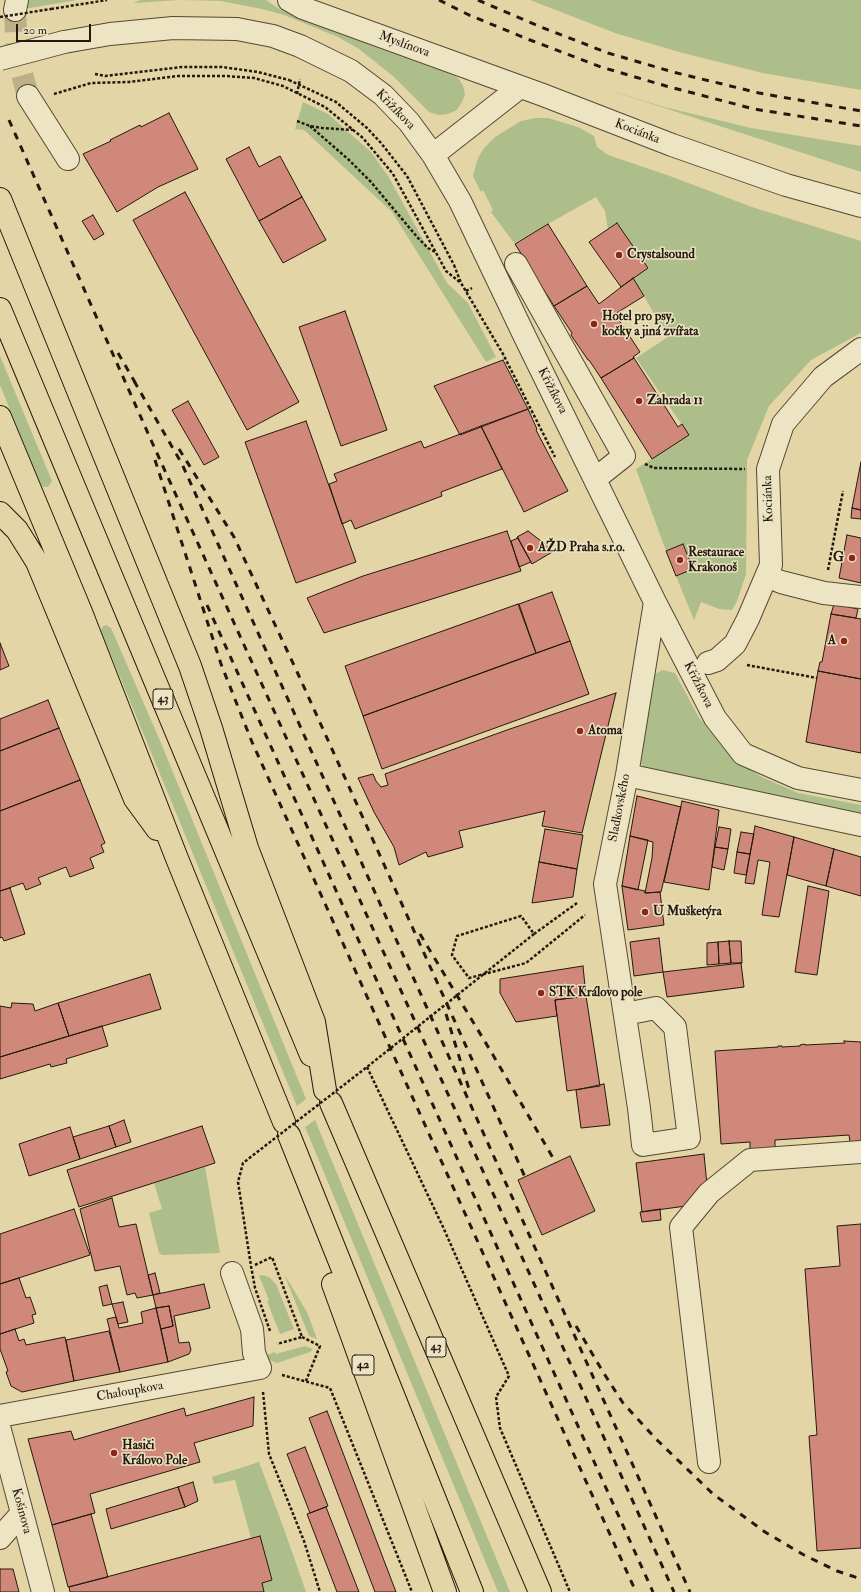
<!DOCTYPE html>
<html>
<head>
<meta charset="utf-8">
<style>
  body { margin:0 }
  #map { position:relative; width:861px; height:1592px; overflow:hidden; background:#e3d5a5; font-family:"IM FELL Double Pica",serif }
  canvas { display:block }
  .scale { position:absolute; left:16px; top:24px; width:75px; height:18px; box-sizing:border-box; border:2px solid #24190f; border-top:0; padding-left:5px; font-size:12px; line-height:14px; white-space:nowrap; color:#24190f; -webkit-text-stroke:3px #ede4c4; paint-order:stroke }
</style>
</head>
<body>
<div id="map">
<canvas width="861" height="1592"></canvas>
<div class="scale">20 m</div>
</div>
<script>
const ctx = document.querySelector('canvas').getContext('2d');
ctx.lineJoin = 'round';
function paint(path, color) { ctx.fillStyle = color; ctx.fill(path, 'evenodd'); }
const toPath = rows => new Path2D(rows.map(r => 'M' + r).join(''));
function strokePath(path, color, width, dash) { ctx.strokeStyle = color; ctx.lineWidth = width; ctx.lineCap = dash ? 'butt' : 'round'; ctx.setLineDash(dash || []); ctx.stroke(path); }
function label(font, color, halo, rows, align = 'center') {
  ctx.font = font + ' "IM FELL Double Pica",serif'; ctx.lineWidth = 3; ctx.setLineDash([]); ctx.textBaseline = 'middle'; ctx.strokeStyle = halo; ctx.fillStyle = color; for (const [text, x, y, turn = 0] of rows) {
    ctx.save(); ctx.translate(x, y); ctx.rotate((+turn || 0) * Math.PI / 180); ctx.textAlign = isNaN(turn) ? turn : align; if (halo) ctx.strokeText(text, 0, 0); ctx.fillText(text, 0, 0); ctx.restore();
  }
}
paint(toPath([
  [24,0,77,0,24,9],
  [141,0,266,0,278,8,307,22,453,75,459,79,463,86,465,94,462,102,457,110,448,114,439,115,429,112,394,77,359,49,338,37,284,15,262,9,221,1,180,0,133,3],
  [530,0,861,0,861,90,763,73,679,52,615,33],
  [597,86,664,107,751,128,861,146,861,172],
  [303,102,328,114,371,152,388,176,447,283,468,303,496,357,486,362,392,212,304,130,295,129],
  [536,118,548,118,578,127,594,136,597,147,608,155,667,175,752,207,861,241,861,333,811,360,769,406,747,460,746,574,737,601,732,610,719,609,701,602,694,620,676,576,693,569,683,544,666,551,636,469,689,435,636,358,668,337,633,278,648,268,617,223,608,229,605,211,596,197,514,243,491,212,493,210,483,190,481,192,473,176,478,158,484,148,495,137,521,121],
  [0,356,52,481,48,487,43,487,40,483,0,385],
  [106,625,111,628,161,743,306,1099,297,1106,101,631,102,627],
  [663,670,675,673,698,716,733,760,764,778,798,793,861,805,861,819,649,771,642,765,638,755,651,678,655,674],
  [315,1120,510,1592,498,1592,305,1127],
  [205,1167,220,1253,162,1255,159,1253,149,1213,162,1209,154,1183],
  [284,1274,307,1312,317,1339,309,1336],
  [262,1275,269,1277,276,1284,294,1329,280,1334,267,1301,269,1300,259,1276],
  [305,1346,313,1349,310,1352,277,1363,267,1359,266,1356,274,1352,276,1354],
  [259,1462,284,1529,306,1592,264,1592,262,1583,272,1580,260,1536,251,1538,235,1480,214,1484,212,1477]
]), '#aebe8b');
const building = toPath([
  [169,113,198,169,158,187,117,212,83,154,111,141,110,140,140,125,141,127,169,113],
  [249,147,259,167,280,156,302,197,259,221,226,159,249,147],
  [185,192,299,402,247,430,133,220,185,192],
  [302,197,326,240,283,263,259,221,302,197],
  [93,215,104,234,94,240,82,221,93,215],
  [617,223,648,268,621,287,589,242,617,223],
  [548,224,587,286,554,306,515,244,548,224],
  [633,278,644,296,615,314,640,352,633,357,634,358,601,378,589,360,588,360,571,335,572,333,554,306,587,286,599,304,633,278],
  [345,311,387,430,341,446,299,327,345,311],
  [634,358,678,427,682,424,689,435,652,459,601,378,634,358],
  [503,360,528,409,460,435,434,386,503,360],
  [188,401,219,457,204,465,172,410,188,401],
  [528,409,537,429,536,430,568,491,524,512,481,426,528,409],
  [306,421,356,562,296,583,245,442,306,421],
  [481,426,502,469,441,492,442,496,355,529,351,520,342,524,329,484,337,481,334,474,421,441,424,448,481,426],
  [861,462,861,510,852,508,861,462],
  [852,508,861,510,861,519,851,518,852,508],
  [507,531,521,571,324,633,307,598,363,576,507,531],
  [528,531,554,551,532,564,517,537,528,531],
  [847,535,861,538,861,583,839,578,847,535],
  [518,538,531,562,519,567,511,541,518,538],
  [683,544,693,569,676,576,666,551,683,544],
  [552,592,570,641,536,653,519,604,552,592],
  [518,604,536,653,363,716,345,666,518,604],
  [834,604,858,609,856,618,831,614,834,604],
  [831,614,861,619,861,679,818,671,820,662,822,662,831,614],
  [570,641,589,694,382,769,363,716,570,641],
  [0,643,9,666,0,670,0,643],
  [818,671,861,679,861,753,806,742,818,671],
  [616,693,582,833,542,826,545,811,459,831,463,847,428,857,426,852,399,865,394,847,374,812,358,778,373,774,376,781,381,787,388,785,385,774,507,730,616,693],
  [48,700,59,728,0,751,0,719,48,700],
  [59,728,80,780,0,811,0,751,59,728],
  [80,780,105,843,101,845,104,852,90,858,94,868,70,877,66,867,38,878,41,884,26,890,23,883,0,891,0,811,80,780],
  [637,796,681,807,661,892,645,893,652,858,653,842,630,836,637,796],
  [682,801,719,810,709,890,664,882,682,801],
  [755,826,794,837,779,917,762,915,770,862,758,860,754,884,745,883,755,826],
  [719,827,731,829,728,849,715,847,719,827],
  [545,829,583,835,577,869,539,862,545,829],
  [741,832,754,834,750,854,737,852,741,832],
  [630,836,648,840,638,890,622,886,630,836],
  [794,837,834,849,826,886,787,875,794,837],
  [715,847,728,849,724,870,712,867,715,847],
  [834,849,861,857,861,896,826,886,834,849],
  [737,852,750,854,746,875,734,873,737,852],
  [539,862,577,869,573,897,532,903,539,862],
  [622,886,645,891,645,893,660,892,664,925,628,930,622,886],
  [808,886,829,891,817,975,795,972,808,886],
  [10,888,25,934,4,941,2,937,0,938,0,891,10,888],
  [659,938,663,972,634,976,630,942,659,938],
  [729,941,731,963,719,964,718,942,729,941],
  [729,941,741,941,742,963,731,963,729,941],
  [718,942,719,964,707,965,707,943,718,942],
  [741,963,744,987,667,997,663,972,741,963],
  [583,966,586,996,555,1000,557,1016,516,1022,500,993,500,979,583,966],
  [150,974,161,1009,69,1036,58,1003,150,974],
  [586,996,600,1086,567,1091,555,1000,586,996],
  [12,1003,33,1004,35,1011,58,1003,69,1036,0,1057,0,1006,11,1008,12,1003],
  [102,1026,108,1046,66,1059,67,1063,51,1067,50,1064,0,1079,0,1057,102,1026],
  [844,1041,861,1042,861,1141,850,1142,849,1135,775,1140,775,1148,750,1150,750,1142,721,1144,715,1051,778,1047,778,1046,782,1046,782,1047,800,1046,800,1045,805,1044,805,1045,845,1043,844,1041],
  [604,1084,610,1125,581,1128,576,1090,604,1084],
  [124,1120,131,1142,116,1147,109,1126,124,1120],
  [109,1126,116,1147,80,1159,73,1137,109,1126],
  [202,1126,215,1163,79,1207,67,1170,202,1126],
  [70,1127,80,1159,29,1176,19,1144,70,1127],
  [704,1154,707,1185,686,1206,642,1212,636,1163,704,1154],
  [570,1156,595,1211,542,1235,518,1180,570,1156],
  [112,1198,119,1227,136,1224,153,1295,137,1298,135,1293,127,1295,120,1266,95,1271,80,1209,112,1198],
  [74,1209,90,1255,0,1284,0,1234,74,1209],
  [660,1209,661,1220,642,1222,640,1212,660,1209],
  [861,1224,861,1548,817,1551,809,1436,817,1435,805,1269,840,1266,837,1226,861,1224],
  [155,1273,160,1293,153,1295,148,1275,155,1273],
  [19,1278,26,1298,30,1297,36,1314,32,1315,34,1323,0,1334,0,1284,19,1278],
  [204,1284,210,1308,174,1316,179,1343,189,1342,191,1350,189,1354,168,1362,161,1329,173,1326,169,1306,156,1308,153,1295,204,1284],
  [107,1285,112,1304,103,1306,99,1287,107,1285],
  [123,1302,128,1322,118,1324,112,1304,123,1302],
  [169,1306,173,1326,161,1329,156,1308,169,1306],
  [156,1308,168,1362,120,1372,107,1319,116,1317,119,1328,143,1323,141,1312,156,1308],
  [15,1329,19,1341,24,1339,26,1345,65,1337,74,1381,22,1392,11,1386,6,1372,8,1371,0,1349,0,1334,15,1329],
  [109,1331,120,1372,74,1381,66,1340,109,1331],
  [254,1397,253,1426,194,1443,200,1462,90,1494,95,1513,52,1525,28,1439,71,1431,74,1440,184,1408,186,1416,254,1397],
  [327,1411,396,1592,375,1592,309,1418,327,1411],
  [305,1447,328,1506,310,1513,287,1454,305,1447],
  [193,1482,198,1501,185,1507,178,1487,193,1482],
  [178,1487,185,1507,111,1529,106,1509,178,1487],
  [326,1507,359,1592,337,1592,307,1514,326,1507],
  [91,1514,108,1577,68,1587,52,1525,91,1514],
  [260,1536,272,1580,262,1583,264,1592,70,1592,69,1587,260,1536],
  [0,1569,13,1569,19,1592,0,1592,0,1569]
]);
paint(building, '#d0887a');
strokePath(building, '#24190f', 1);
strokePath(toPath([
  [15,10,17,56,28,96]
]), '#bdaf87', 22, [22, 11]);
const minor = toPath([
  [289,0,303,8,543,95,672,145,786,185,861,206],
  [15,10,17,0],
  [64,42,110,34,173,28,237,29,273,36,300,46,351,71,383,95,409,122,433,155,460,201,525,337,655,602,715,718,743,754,798,778,861,790],
  [28,96,68,159],
  [433,155,520,87],
  [516,264,624,456,595,479],
  [767,576,781,582,824,593,861,597],
  [708,663,717,660,735,644,748,619,771,565,768,469,783,424,823,377,861,349],
  [627,775,861,825],
  [625,1014,656,1008,675,1027,689,1138,643,1145,639,1108,605,884,627,775,655,602],
  [0,1416,260,1368,254,1353,252,1329,232,1273],
  [0,1430,43,1592],
  [709,1462,681,1227,709,1193,750,1160,861,1152],
  [0,1538,22,1513]
]);
const highway = toPath([
  [0,199,190,666,211,728,247,848,314,1022,325,1090],
  [0,309,311,1055],
  [0,417,81,612,176,856,284,1122],
  [0,513,17,530,37,562,135,799,157,829],
  [331,1103,540,1592],
  [289,1135,472,1592],
  [333,1284,445,1592]
]);
strokePath(minor, '#544834', 24);
strokePath(highway, '#24190f', 24);
strokePath(toPath([
  [51,9,107,0],
  [95,74,105,76,182,67,222,67,258,72,289,80],
  [54,94,91,83,129,82,178,76,226,76,254,78,283,86,325,107,363,138,393,174,446,271,461,283],
  [297,94,300,79],
  [297,121,310,126,322,128,353,130],
  [310,126,349,160,371,182,418,238,428,248,435,252],
  [454,265,461,283,503,354,555,457],
  [466,291,472,288],
  [645,464,654,468,745,469],
  [828,570,843,491],
  [747,665,817,678],
  [577,903,534,934,521,916,457,936,452,955,469,978,526,963,585,915],
  [367,1067,443,1227,509,1376,496,1397,500,1428,570,1592],
  [255,1265,272,1257,302,1337,277,1344],
  [302,1337,320,1346,306,1381],
  [282,1375,330,1388,412,1592],
  [263,1392,269,1454,304,1541,320,1592]
]), '#24190f', 2.5, [3, 2]);
strokePath(minor, '#ede4c4', 22);
strokePath(highway, '#e3d5a5', 22);
strokePath(toPath([
  [439,0,469,15,530,40,601,67,666,86,754,109,861,126],
  [478,0,541,27,608,53,673,72,759,93,861,111],
  [9,120,151,440,674,1592],
  [118,353,136,384],
  [134,381,182,464,690,1592],
  [179,449,234,537,299,676,525,1177],
  [155,460,221,664,252,742,636,1592],
  [207,605,653,1592],
  [420,934,493,1055,556,1163],
  [446,1014,469,1089],
  [576,1326,603,1372,623,1403,656,1439,713,1494,765,1532,804,1555,837,1571,861,1579]
]), '#24190f', 3, [7, 7]);
const minorBridge = toPath([
  [0,59,64,42]
]);
strokePath(minorBridge, '#544834', 24, []);
strokePath(toPath([
  [0,17,51,9],
  [289,80,336,102,367,128,381,143,407,176,454,265],
  [270,1331,255,1288,251,1266,238,1182,243,1163,367,1067,534,934]
]), '#24190f', 2.5, [3, 2]);
strokePath(minorBridge, '#ede4c4', 22);
for (const [x, y, r, color] of [
  [619,255,4,"#8f2418"],
  [594,324,4,"#8f2418"],
  [639,401,4,"#8f2418"],
  [530,548,4,"#8f2418"],
  [852,558,4,"#8f2418"],
  [680,560,4,"#8f2418"],
  [844,641,4,"#8f2418"],
  [580,731,4,"#8f2418"],
  [645,912,4,"#8f2418"],
  [541,993,4,"#8f2418"],
  [114,1453,4,"#8f2418"]
]) { const dot = new Path2D(); dot.arc(x, y, r, 0, 2 * Math.PI); ctx.fillStyle = color; ctx.fill(dot); strokePath(dot, '#ede4c4', 1.5); }
for (const [x, y, w] of [
  [163,699,20],
  [436,1347,20],
  [363,1365,22]
]) { const box = new Path2D(); box.roundRect(x - w / 2, y - 10, w, 20, 3); ctx.fillStyle = '#ede4c4'; ctx.fill(box); strokePath(box, '#24190f', 1); }
label('bold 12px', '#24190f', null, [
  ["43",163,699],
  ["43",436,1347],
  ["42",363,1365]
]);
label('13px', '#24190f', '#ede4c4', [
  ["Myslínova",404,45,20],
  ["Křižíkova",395,110,46],
  ["Kociánka",637,132,21],
  ["Křižíkova",552,391,63],
  ["Kociánka",769,499,-92],
  ["Křižíkova",698,685,63],
  ["Sladkovského",620,808,-79],
  ["Chaloupkova",130,1392,-10],
  ["Košinova",21,1511,75]
]);
label('bold 13px', '#24190f', '#ede4c4', [
  ["Crystalsound",627,255],
  ["Hotel pro psy,",602,317],
  ["kočky a jiná zvířata",602,332],
  ["Zahrada 11",647,401],
  ["AŽD Praha s.r.o.",538,548],
  ["Restaurace",688,553],
  ["Krakonoš",688,568],
  ["G",844,558,"right"],
  ["A",836,641,"right"],
  ["Atoma",588,731],
  ["U Mušketýra",653,912],
  ["STK Královo pole",549,993],
  ["Hasiči",122,1446],
  ["Královo Pole",122,1461]
], 'left');
</script>
</body>
</html>
